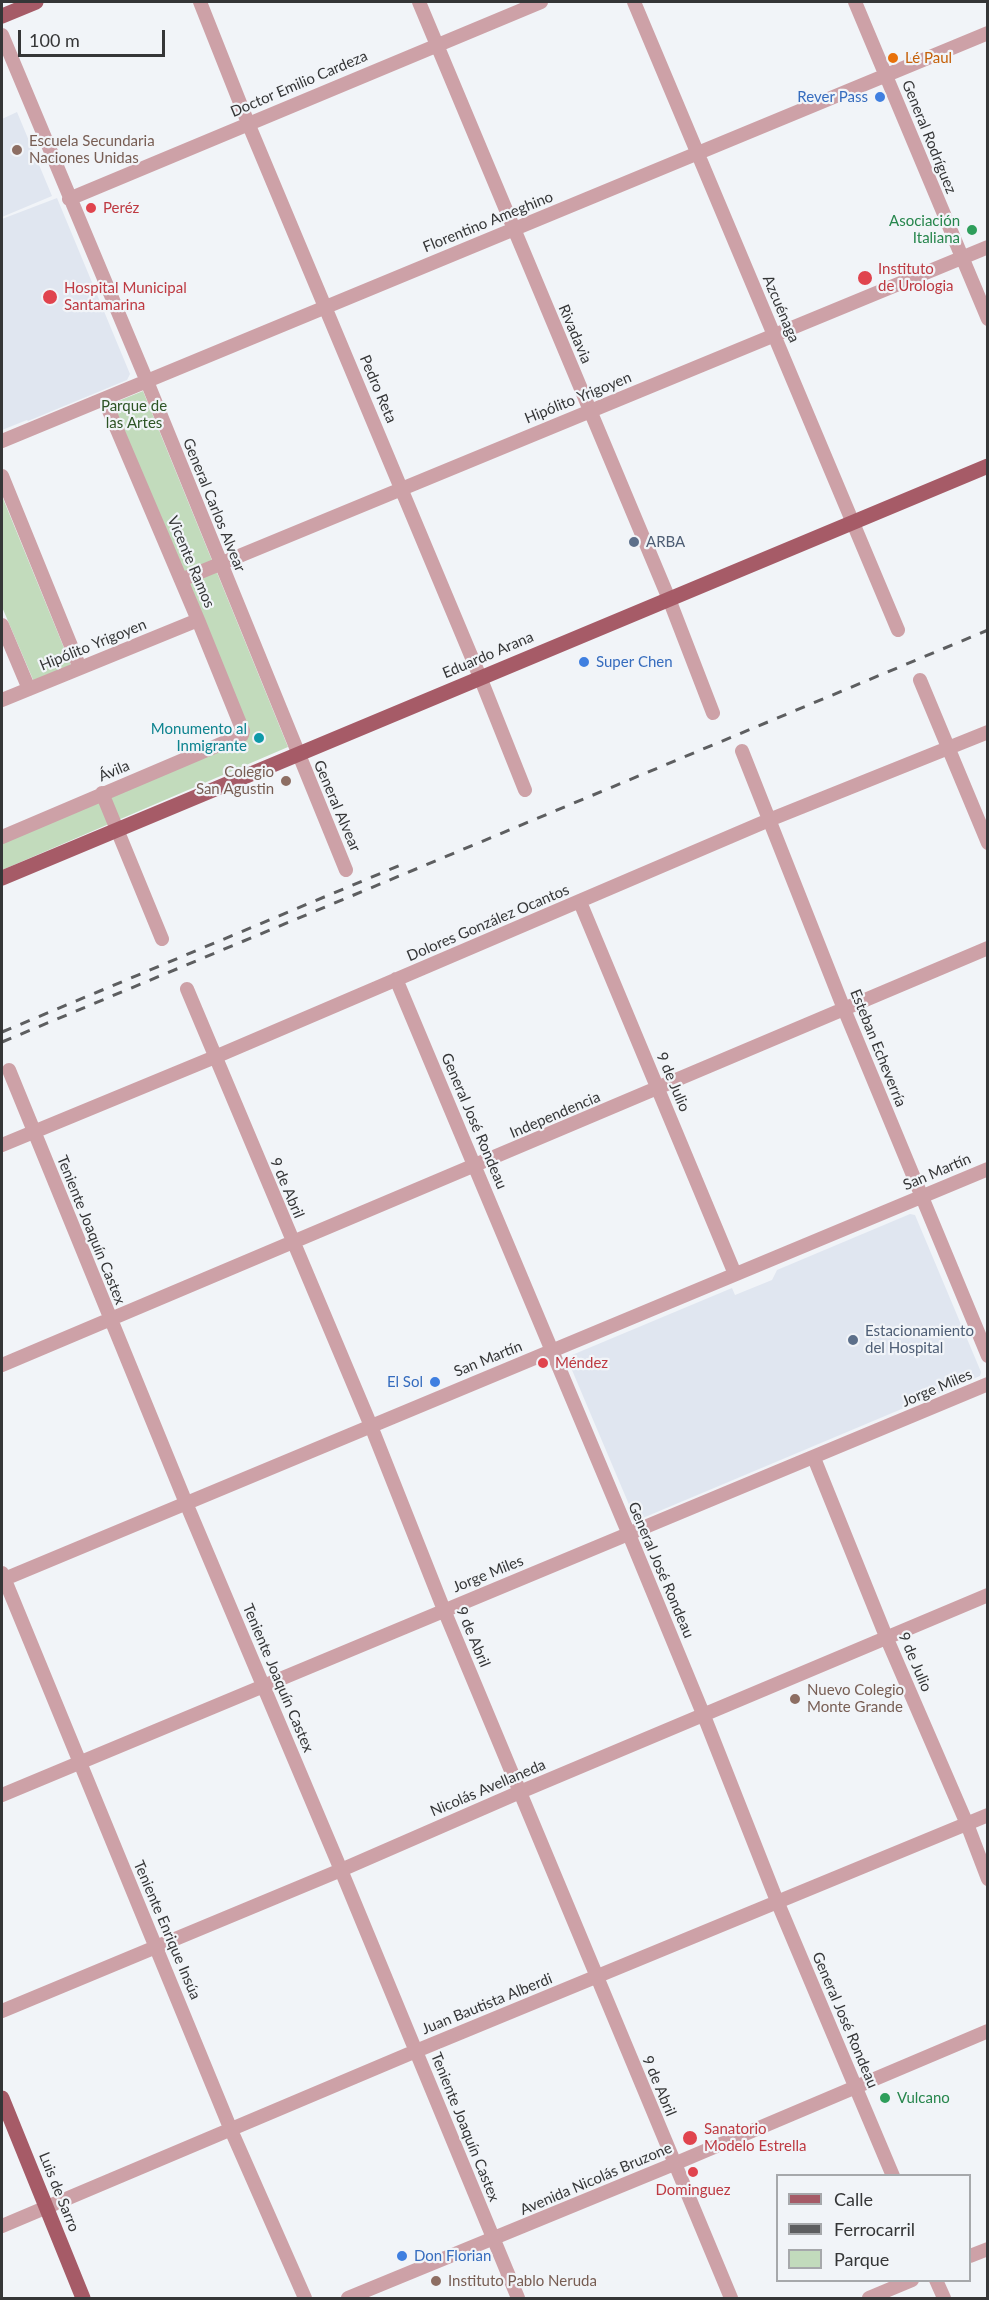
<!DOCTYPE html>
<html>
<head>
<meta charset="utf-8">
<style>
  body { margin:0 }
  #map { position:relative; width:989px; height:2300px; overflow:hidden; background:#f1f4f8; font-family:Lato,sans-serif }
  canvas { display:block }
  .frame { position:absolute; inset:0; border:3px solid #353637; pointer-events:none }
  .legend { position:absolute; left:776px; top:2174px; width:195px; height:108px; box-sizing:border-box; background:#f1f4f8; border:2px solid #a6a8ab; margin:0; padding:8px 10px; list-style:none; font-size:18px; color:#353637 }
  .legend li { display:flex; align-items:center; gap:12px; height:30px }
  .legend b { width:30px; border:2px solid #a6a8ab }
  .scale { position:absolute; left:18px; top:30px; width:147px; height:27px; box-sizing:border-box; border:3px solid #353637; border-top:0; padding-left:8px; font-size:18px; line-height:21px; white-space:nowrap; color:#353637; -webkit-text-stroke:4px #f1f4f8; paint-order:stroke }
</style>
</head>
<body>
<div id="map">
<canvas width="989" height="2300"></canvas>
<div class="frame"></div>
<ul class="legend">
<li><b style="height:8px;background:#a65b67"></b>Calle</li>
<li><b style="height:8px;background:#5d5e60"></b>Ferrocarril</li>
<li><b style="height:16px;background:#c2dbbc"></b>Parque</li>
</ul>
<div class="scale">100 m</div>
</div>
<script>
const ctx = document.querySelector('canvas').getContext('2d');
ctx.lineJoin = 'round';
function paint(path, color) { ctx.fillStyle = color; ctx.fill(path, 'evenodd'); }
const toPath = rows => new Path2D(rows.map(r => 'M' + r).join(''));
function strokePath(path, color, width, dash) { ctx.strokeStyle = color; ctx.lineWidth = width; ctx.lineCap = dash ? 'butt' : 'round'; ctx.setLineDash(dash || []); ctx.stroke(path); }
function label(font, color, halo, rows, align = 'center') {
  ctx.font = font + ' Lato,sans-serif'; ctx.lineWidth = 4.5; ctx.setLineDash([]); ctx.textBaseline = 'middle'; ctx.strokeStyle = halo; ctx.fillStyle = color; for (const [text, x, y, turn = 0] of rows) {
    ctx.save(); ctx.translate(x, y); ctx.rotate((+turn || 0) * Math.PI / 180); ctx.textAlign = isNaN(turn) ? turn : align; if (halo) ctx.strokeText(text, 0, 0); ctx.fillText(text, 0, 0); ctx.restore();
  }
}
paint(toPath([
  [17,112,52,196,2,217,2,119],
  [57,198,130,374,127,380,28,421,27,420,2,430,2,219],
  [910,1214,915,1215,981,1372,980,1376,638,1520,635,1513,633,1514,569,1363,572,1355,732,1288,735,1295,772,1280,777,1270]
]), '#e0e6f0');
paint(toPath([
  [143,391,288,747,2,870,2,841,249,735,111,404],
  [2,496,71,665,70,667,34,682,2,607]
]), '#c2dbbc');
strokePath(toPath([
  [200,2,248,123,480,677,525,790],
  [419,2,669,599,713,713],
  [634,2,898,630],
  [855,2,988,319],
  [2,35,146,379,346,870],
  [69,199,541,2],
  [2,441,988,33],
  [2,476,80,668],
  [181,580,988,247],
  [2,625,29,689],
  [920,680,988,843],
  [2,700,198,620],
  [742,751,844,1009,988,1356],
  [102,793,162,939],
  [2,837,242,735,243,731,198,620,104,399],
  [580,902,735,1274],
  [396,979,633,1544,704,1716,777,1901,893,2176],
  [187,989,371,1426,444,1610,731,2298],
  [9,1070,186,1503,341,1870,518,2298],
  [2,1145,215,1057,769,820,988,732],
  [2,1365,988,948],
  [814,1458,887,1639,967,1824,988,1879],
  [2,1573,231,2130,305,2298],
  [2,1580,988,1169],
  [2,1795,988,1384],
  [2,2011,341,1870,520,1792,988,1595],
  [2,2226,416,2051,988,1815],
  [970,2256,988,2249],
  [936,2280,944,2298],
  [348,2298,674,2164,988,2031],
  [869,2298,912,2280]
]), '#cda1a7', 14);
strokePath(toPath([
  [2,16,36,2],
  [2,878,988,466],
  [2,2098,83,2298]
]), '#a65b67', 15);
strokePath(toPath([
  [2,1032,403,864],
  [2,1042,988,630]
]), '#5d5e60', 3, [10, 10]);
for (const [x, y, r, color] of [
  [893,58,6,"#e8710a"],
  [880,97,6,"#3f7fe0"],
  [17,150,6,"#8d6e63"],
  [91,208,6,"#e0444e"],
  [972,230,6,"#2e9e5b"],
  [865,278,8,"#e0444e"],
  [50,297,8,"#e0444e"],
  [634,542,6,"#5c6f8a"],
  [584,662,6,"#3f7fe0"],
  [259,738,6,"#0f9aa8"],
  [286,781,6,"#8d6e63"],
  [853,1340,6,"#5c6f8a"],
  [543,1363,6,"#e0444e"],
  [435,1382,6,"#3f7fe0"],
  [795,1699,6,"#8d6e63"],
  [885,2098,6,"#2e9e5b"],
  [690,2138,8,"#e0444e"],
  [693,2172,6,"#e0444e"],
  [402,2256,6,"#3f7fe0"],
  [436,2281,6,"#8d6e63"]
]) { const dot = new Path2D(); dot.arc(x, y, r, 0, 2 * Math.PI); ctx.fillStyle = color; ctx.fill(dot); strokePath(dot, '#f1f4f8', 2); }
label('15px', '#c56008', '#f1f4f8', [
  ["Lé Paul",905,58]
], 'left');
label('15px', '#353637', '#f1f4f8', [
  ["Doctor Emilio Cardeza",299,84,-23],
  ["General Rodríguez",929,137,68],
  ["Florentino Ameghino",488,222,-22],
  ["Azcuénaga",781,309,67],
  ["Rivadavia",575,334,67],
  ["Pedro Reta",378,389,67],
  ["Hipólito Yrigoyen",578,398,-22],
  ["General Carlos Alvear",214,505,68],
  ["Vicente Ramos",191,562,67],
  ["Hipólito Yrigoyen",93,645,-22],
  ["Eduardo Arana",488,655,-23],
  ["Ávila",114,771,-23],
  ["General Alvear",337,806,67],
  ["Dolores González Ocantos",488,923,-23],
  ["Esteban Echeverría",878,1048,68],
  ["9 de Julio",673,1082,67],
  ["Independencia",555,1115,-23],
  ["General José Rondeau",474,1121,67],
  ["San Martín",937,1172,-23],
  ["9 de Abril",287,1188,67],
  ["Teniente Joaquín Castex",91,1230,68],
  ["San Martín",488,1359,-22],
  ["Jorge Miles",937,1388,-23],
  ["General José Rondeau",661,1570,67],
  ["Jorge Miles",488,1574,-22],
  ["9 de Abril",473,1637,67],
  ["9 de Julio",915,1662,67],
  ["Teniente Joaquín Castex",278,1678,67],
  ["Nicolás Avellaneda",488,1788,-23],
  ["Teniente Enrique Insúa",167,1930,67],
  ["Juan Bautista Alberdi",487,2004,-22],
  ["General José Rondeau",845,2020,67],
  ["9 de Abril",659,2086,67],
  ["Teniente Joaquín Castex",465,2127,68],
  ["Avenida Nicolás Bruzone",596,2179,-23],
  ["Luis de Sarro",59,2192,68]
]);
label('15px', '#366cbe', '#f1f4f8', [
  ["Rever Pass",868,97],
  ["Super Chen",596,662,"left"],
  ["El Sol",423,1382],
  ["Don Florian",414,2256,"left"]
], 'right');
label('15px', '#785e54', '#f1f4f8', [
  ["Escuela Secundaria",29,141],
  ["Naciones Unidas",29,158],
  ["Colegio",274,772,"right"],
  ["San Agustin",274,789,"right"],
  ["Nuevo Colegio",807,1690],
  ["Monte Grande",807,1707],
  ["Instituto Pablo Neruda",448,2281]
], 'left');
label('15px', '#be3a42', '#f1f4f8', [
  ["Peréz",103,208],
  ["Instituto",878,269],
  ["de Urologia",878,286],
  ["Hospital Municipal",64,288],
  ["Santamarina",64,305],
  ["Méndez",555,1363],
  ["Sanatorio",704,2129],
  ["Modelo Estrella",704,2146],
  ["Dominguez",693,2190,"center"]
], 'left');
label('15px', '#27864d', '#f1f4f8', [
  ["Asociación",960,221],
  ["Italiana",960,238],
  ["Vulcano",897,2098,"left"]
], 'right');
label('15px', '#2d5425', '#f1f4f8', [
  ["Parque de",134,406],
  ["las Artes",134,423]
]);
label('15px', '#4e5e75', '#f1f4f8', [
  ["ARBA",646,542],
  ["Estacionamiento",865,1331],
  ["del Hospital",865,1348]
], 'left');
label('15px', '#0d838f', '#f1f4f8', [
  ["Monumento al",247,729],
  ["Inmigrante",247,746]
], 'right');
</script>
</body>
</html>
